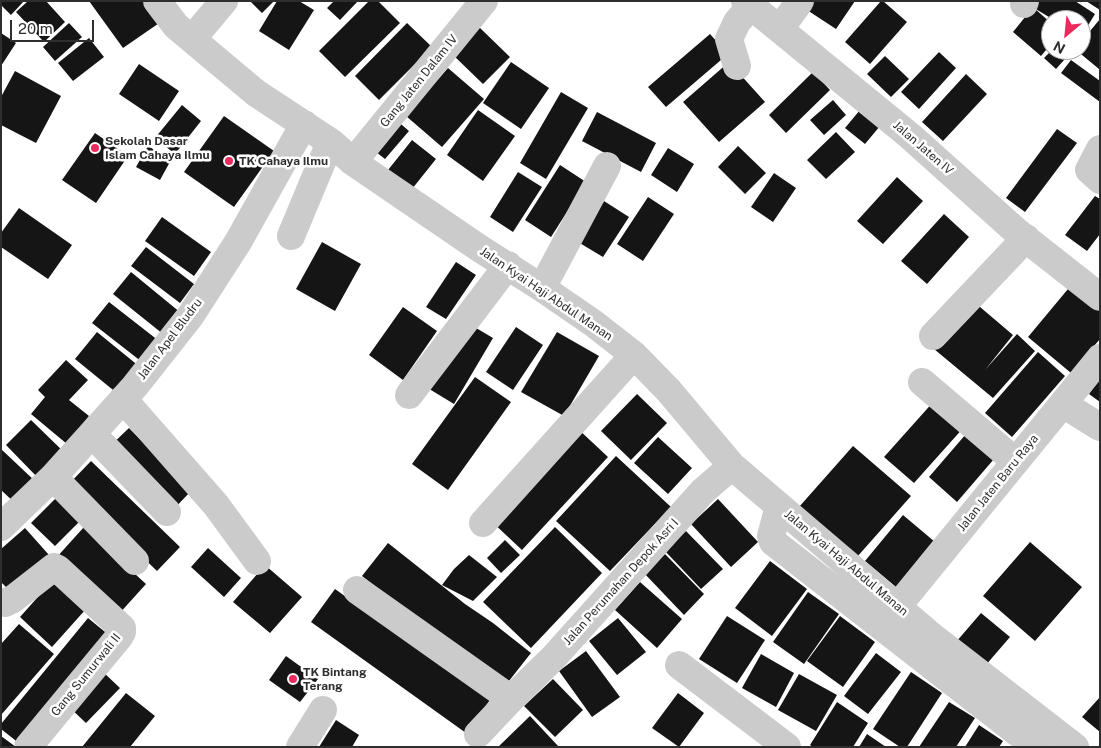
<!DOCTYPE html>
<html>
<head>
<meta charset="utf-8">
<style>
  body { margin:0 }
  #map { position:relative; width:1101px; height:748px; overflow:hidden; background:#fff; font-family:"Public Sans",sans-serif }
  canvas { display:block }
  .frame { position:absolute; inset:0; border:2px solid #2e2e2e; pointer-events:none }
  .north { position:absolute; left:1041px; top:10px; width:50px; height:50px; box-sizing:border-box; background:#fff; border:1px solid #ababab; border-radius:50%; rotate:208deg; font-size:14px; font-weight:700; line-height:20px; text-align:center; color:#2e2e2e }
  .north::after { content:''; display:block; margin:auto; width:18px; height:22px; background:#ec2a5b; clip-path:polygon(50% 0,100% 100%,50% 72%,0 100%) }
  .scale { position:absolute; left:10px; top:20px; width:84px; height:22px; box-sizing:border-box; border:2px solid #2e2e2e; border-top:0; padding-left:6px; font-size:15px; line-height:18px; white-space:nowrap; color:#2e2e2e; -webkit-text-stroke:4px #fff; paint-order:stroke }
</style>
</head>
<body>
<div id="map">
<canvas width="1101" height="748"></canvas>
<div class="frame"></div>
<div class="north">N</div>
<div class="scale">20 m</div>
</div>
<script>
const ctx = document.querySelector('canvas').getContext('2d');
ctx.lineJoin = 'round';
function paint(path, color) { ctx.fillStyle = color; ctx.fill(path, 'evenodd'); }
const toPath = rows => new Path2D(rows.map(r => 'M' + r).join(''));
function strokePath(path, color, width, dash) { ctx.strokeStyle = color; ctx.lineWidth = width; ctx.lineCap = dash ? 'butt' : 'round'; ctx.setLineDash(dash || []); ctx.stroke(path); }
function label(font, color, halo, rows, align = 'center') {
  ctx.font = font + ' "Public Sans",sans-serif'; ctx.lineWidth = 5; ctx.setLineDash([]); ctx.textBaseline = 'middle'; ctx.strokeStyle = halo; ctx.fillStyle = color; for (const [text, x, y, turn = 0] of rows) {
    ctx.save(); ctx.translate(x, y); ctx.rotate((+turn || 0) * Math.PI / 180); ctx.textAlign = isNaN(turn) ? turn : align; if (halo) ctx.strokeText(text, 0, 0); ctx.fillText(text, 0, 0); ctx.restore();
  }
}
paint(toPath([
  [1,1,24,1,11,15,1,5],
  [28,1,46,1,65,22,44,42,16,12],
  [89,1,152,1,165,19,123,48],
  [250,1,274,1,262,13],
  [277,1,299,1,314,10,289,50,259,31],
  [334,1,358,1,340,20,327,8],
  [369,1,378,1,400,23,345,77,319,51],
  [813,1,855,1,836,29,807,10],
  [881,1,883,1,907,22,870,64,845,42],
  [1038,1,1075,1,1095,14,1081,37,1081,20,1054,20,1034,8,1051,23,1051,44,1041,56,1013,32],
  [1086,1,1100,1,1100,10],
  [1100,19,1100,67,1099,69,1076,50,1081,50,1081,42],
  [69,23,82,37,55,61,43,47],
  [407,23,432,47,379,100,355,76],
  [479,27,510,57,483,84,452,54],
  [1,33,16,43,1,66],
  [710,34,728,54,666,107,648,87],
  [89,38,104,57,73,81,58,63],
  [1052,50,1073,50,1056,69,1044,58],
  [939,52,956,68,919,109,901,92],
  [885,56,909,79,891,97,867,74],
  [1071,60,1100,81,1100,102,1061,73],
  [511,62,549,88,521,129,483,103],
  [729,62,765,102,719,142,683,102],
  [139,64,179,91,159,121,119,94],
  [448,68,484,99,442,147,406,116],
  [15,71,61,96,36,143,1,125,1,97],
  [813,72,830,90,786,133,769,115],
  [966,74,987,94,943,141,922,122],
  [561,92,588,108,546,179,520,163],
  [833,100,846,115,824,135,810,120],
  [865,104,885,120,865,144,845,128],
  [182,105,201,121,175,154,155,138],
  [478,110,515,136,483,181,447,155],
  [597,112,656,143,641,172,582,141],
  [224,116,274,151,234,207,184,172],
  [395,119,409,131,385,159,371,148],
  [1057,129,1077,143,1025,212,1006,198],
  [836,132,855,152,826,179,807,160],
  [95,133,128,156,96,203,62,180],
  [412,140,436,159,412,189,388,170],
  [148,146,171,160,160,180,136,167],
  [738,146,766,173,745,194,718,167],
  [668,148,694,164,677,192,651,175],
  [560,165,586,182,551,237,525,220],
  [518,172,542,187,513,232,490,217],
  [774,173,796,188,773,222,751,207],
  [897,177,923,201,883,244,857,221],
  [1095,196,1100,199,1100,234,1087,251,1065,235],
  [648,197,674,214,643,261,617,244],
  [604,201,629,217,603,257,578,242],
  [19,208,72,245,48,279,1,247,1,233],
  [944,214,969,237,927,284,901,261],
  [162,217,211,252,194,276,145,241],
  [322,242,361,264,335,311,296,289],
  [146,247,194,284,180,303,131,266],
  [456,262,476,275,446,319,426,307],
  [131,272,181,313,163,334,113,294],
  [1073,283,1100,306,1100,339,1071,373,1028,337],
  [973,301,1013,335,985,370,1017,334,1035,351,993,398,934,349],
  [109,302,159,341,142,362,92,323],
  [403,307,437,331,403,380,369,355],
  [466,322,493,338,454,404,426,387],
  [516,327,543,345,513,390,486,372],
  [97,332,140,367,118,394,75,359],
  [557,332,599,356,564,416,521,392],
  [1038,352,1065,376,1012,437,985,413],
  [66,360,88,380,69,400,89,416,67,444,31,414,45,397,38,390],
  [475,377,511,402,448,490,412,464],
  [1100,379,1100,402,1089,394],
  [637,394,667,423,631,460,601,431],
  [935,400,965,426,914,483,884,457],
  [31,420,67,455,41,481,6,445],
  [129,428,191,491,171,512,108,448],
  [577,428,608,457,522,550,490,520],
  [966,434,994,459,957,502,929,477],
  [658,437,692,468,668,494,634,463],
  [853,446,911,496,857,557,799,507],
  [1,449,36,482,16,504,1,490],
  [616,456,671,507,610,571,556,521],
  [91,461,180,547,157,571,68,485],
  [58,496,82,519,55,546,31,523],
  [718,499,758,542,731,567,691,524],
  [903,515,935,542,896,587,865,561],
  [84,527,146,584,118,615,56,558],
  [555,527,602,573,531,648,483,602],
  [25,528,49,555,10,591,1,582,1,549],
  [686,531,723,569,701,589,665,551],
  [505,540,520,555,501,573,487,558],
  [1030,542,1082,587,1035,641,983,596],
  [388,543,465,604,493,623,531,653,505,686,439,637,362,576],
  [208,548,241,578,224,597,191,567],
  [665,554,704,594,684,615,643,572],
  [469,555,497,577,473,601,442,585,454,569],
  [770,561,807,589,772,636,735,608],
  [265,565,302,597,270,633,233,602],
  [53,580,86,609,52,647,20,617],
  [640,582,682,619,657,648,615,610],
  [335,589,490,700,466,733,311,622],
  [808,592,839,614,804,664,773,642],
  [981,613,1010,637,985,666,956,642],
  [727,616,765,640,737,683,699,659],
  [840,616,875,642,843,687,807,661],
  [88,618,110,636,20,744,1,729,1,724],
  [618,618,646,652,617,675,589,641],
  [19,624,54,654,1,715,1,644],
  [586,651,620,697,592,717,559,671],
  [876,653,901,672,868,714,844,696],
  [761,654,794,673,776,707,742,688],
  [286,656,318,679,300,702,269,680],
  [102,671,120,688,86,723,68,706],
  [911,672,942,693,907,747,900,747,873,729],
  [799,674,837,695,816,731,778,710],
  [553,679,583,710,555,737,524,706],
  [126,693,155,716,130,747,82,747],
  [678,693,704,713,679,747,652,728],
  [1100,697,1100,732,1082,717],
  [837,702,868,723,853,747,813,747,810,745],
  [949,702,975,718,956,747,919,747],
  [530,716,559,747,498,747],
  [336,720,359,735,352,747,319,747],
  [979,725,1003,741,999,747,965,747],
  [867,734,886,747,859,747],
  [1,736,16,747,1,747]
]), '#151515');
strokePath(toPath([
  [157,1,176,26,256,93,332,143,353,162,479,248,542,288,593,323,634,355,669,391,732,466,929,634,1075,747],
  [745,1,910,136,1016,231,1100,297],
  [1024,4,1025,1],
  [780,29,800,1],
  [192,39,224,1],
  [737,66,729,39,737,22,751,6],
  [1100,149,1089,170,1100,180],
  [353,162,484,1],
  [291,236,326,152,332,143],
  [542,288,607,166],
  [933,336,1026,238],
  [922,382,1015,461],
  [409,395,508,265],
  [123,399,216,505,257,561],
  [1063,404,1100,427],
  [92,434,167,512],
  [53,477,135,561],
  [779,506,771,536,773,542,1036,747],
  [483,523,634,355],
  [1,527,53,477,135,386,191,315,238,242,304,124],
  [357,590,511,699],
  [1,602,5,603,13,599,54,567,58,569,122,628,122,632,119,637,28,747],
  [897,607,1100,358],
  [679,665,787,747],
  [478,734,511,699,553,658,703,491,732,466],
  [300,747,323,710]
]), '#cbcbcb', 28);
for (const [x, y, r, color] of [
  [95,148,5,"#ec2a5b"],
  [229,161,5,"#ec2a5b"],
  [293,679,5,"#ec2a5b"]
]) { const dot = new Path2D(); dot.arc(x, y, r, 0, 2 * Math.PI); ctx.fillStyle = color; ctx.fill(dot); strokePath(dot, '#fff', 2); }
label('12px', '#2e2e2e', '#fff', [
  ["Gang Jaten Dalam IV",419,81,-51],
  ["Jalan Jaten IV",923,148,41],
  ["Jalan Kyai Haji Abdul Manan",546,294,34],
  ["Jalan Apel Bludru",170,339,-53],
  ["Jalan Jaten Baru Raya",998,483,-51],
  ["Jalan Kyai Haji Abdul Manan",846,563,40],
  ["Jalan Perumahan Depok Asri I",621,582,-48],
  ["Gang Sumurwali II",86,675,-51]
]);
label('bold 12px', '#2e2e2e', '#fff', [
  ["Sekolah Dasar",105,141],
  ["Islam Cahaya Ilmu",105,155],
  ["TK Cahaya Ilmu",239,161],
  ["TK Bintang",303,672],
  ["Terang",303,686]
], 'left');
</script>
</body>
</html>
